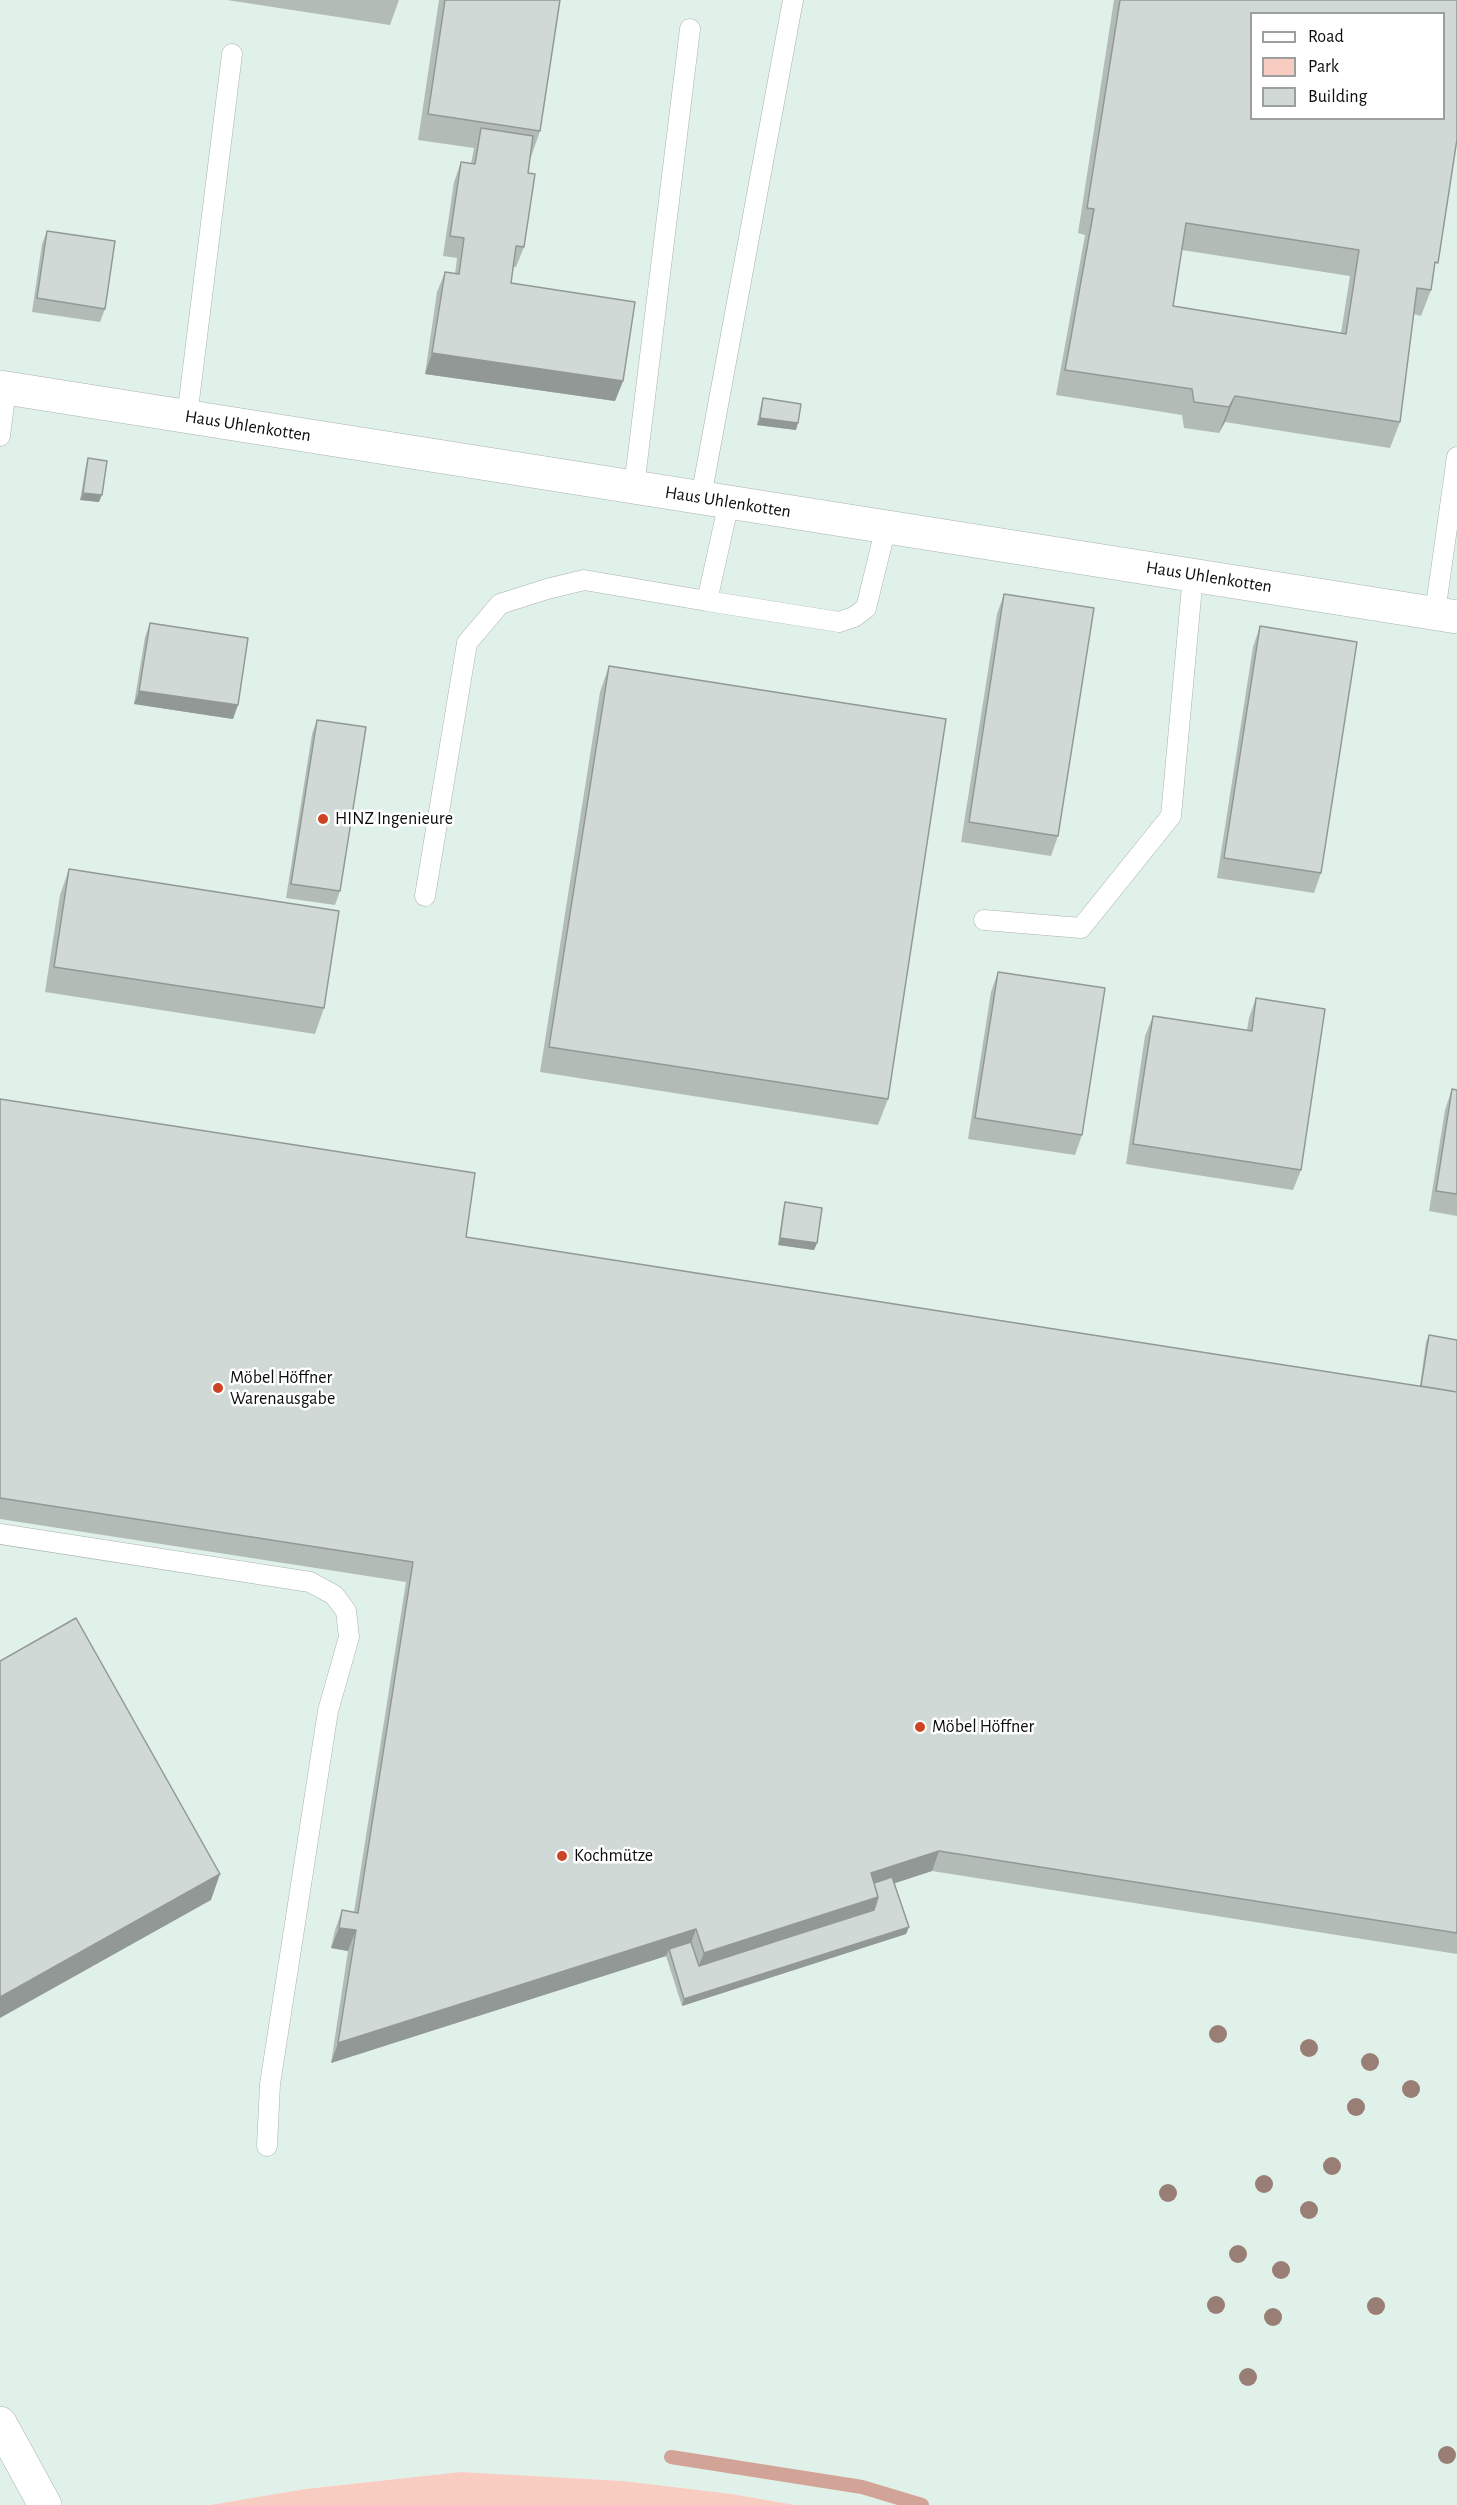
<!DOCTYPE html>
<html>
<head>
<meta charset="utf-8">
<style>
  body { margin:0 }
  #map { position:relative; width:1457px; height:2505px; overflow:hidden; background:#f1faf6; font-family:"Alegreya Sans",sans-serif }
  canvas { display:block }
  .legend { position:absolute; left:1250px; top:12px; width:195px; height:108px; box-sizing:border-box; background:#fff; border:2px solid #9d9e9e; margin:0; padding:8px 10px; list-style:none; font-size:18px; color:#0a0d0c }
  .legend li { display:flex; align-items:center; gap:12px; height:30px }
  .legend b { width:30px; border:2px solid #9d9e9e }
</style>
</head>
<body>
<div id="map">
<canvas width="1457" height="2505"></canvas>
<ul class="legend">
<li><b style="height:8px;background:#fff"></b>Road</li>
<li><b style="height:16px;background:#f9ccc1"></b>Park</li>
<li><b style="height:16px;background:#d0d9d5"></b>Building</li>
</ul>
</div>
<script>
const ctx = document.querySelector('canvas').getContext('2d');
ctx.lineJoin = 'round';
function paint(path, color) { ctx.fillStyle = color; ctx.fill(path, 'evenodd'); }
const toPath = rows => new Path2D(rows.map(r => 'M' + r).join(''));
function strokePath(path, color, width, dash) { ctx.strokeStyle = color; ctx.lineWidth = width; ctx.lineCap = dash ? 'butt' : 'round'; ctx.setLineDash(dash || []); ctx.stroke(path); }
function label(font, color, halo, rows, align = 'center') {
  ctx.font = font + ' "Alegreya Sans",sans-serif'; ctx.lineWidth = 5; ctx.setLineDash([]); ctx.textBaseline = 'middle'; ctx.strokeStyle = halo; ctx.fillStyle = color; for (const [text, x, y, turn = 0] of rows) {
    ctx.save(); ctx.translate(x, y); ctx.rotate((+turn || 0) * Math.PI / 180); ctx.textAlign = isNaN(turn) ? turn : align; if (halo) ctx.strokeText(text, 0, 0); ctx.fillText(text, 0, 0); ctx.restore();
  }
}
paint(toPath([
  [0,0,1457,0,1457,2505,795,2505,732,2494,623,2481,461,2472,305,2489,210,2505,0,2505],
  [1252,14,1444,14,1444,118,1252,118]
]), '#e0f1e9');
paint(toPath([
  [461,2472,623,2481,732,2494,795,2505,210,2505,305,2489]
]), '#f9ccc1');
strokePath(toPath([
  [671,2457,862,2487,922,2505]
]), '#d2a397', 14);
const lane = toPath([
  [187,417,232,54],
  [0,436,6,388],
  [634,487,690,29],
  [701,497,793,0],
  [729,502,707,601,839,622,854,617,866,608,886,527],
  [1435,613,1457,457],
  [425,896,467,643,500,604,547,589,584,580,707,601],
  [984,920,1081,928,1171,816,1193,575],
  [0,1534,310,1582,334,1595,346,1611,349,1637,328,1711,270,2084,267,2146]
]);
const street = toPath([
  [0,387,1457,617],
  [0,2423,45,2505]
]);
strokePath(lane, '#a9b2ae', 21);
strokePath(street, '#a9b2ae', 34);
strokePath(lane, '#fff', 20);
strokePath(street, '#fff', 33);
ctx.fillStyle = '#997e75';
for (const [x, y] of [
  [1218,2034],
  [1309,2048],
  [1370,2062],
  [1411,2089],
  [1356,2107],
  [1332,2166],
  [1264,2184],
  [1168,2193],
  [1309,2210],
  [1238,2254],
  [1281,2270],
  [1216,2305],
  [1376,2306],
  [1273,2317],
  [1248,2377],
  [1447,2455]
]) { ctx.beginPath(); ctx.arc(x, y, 9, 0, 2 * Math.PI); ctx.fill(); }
paint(toPath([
  [227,0,399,0,390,25],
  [439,0,560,0,540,131,531,157,530,157,528,173,524,247,516,267,513,267,511,283,623,381,615,401,425,374,437,292,445,272,455,274,457,258,443,256,454,182,461,162,471,164,474,148,418,140],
  [1114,0,1457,0,1433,276,1431,290,1421,316,1414,314,1400,422,1390,448,1225,422,1219,433,1184,428,1182,415,1056,395,1085,235,1078,233],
  [1182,250,1350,276,1341,333,1173,306],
  [47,231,105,309,100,322,32,312,42,244],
  [763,398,796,430,757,425,761,405],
  [88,458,99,502,80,500,86,465],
  [1004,594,1058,836,1051,856,961,842,997,614],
  [150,623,233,719,134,704,145,637],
  [1260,626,1321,873,1314,893,1217,878,1253,647],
  [609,666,888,1099,878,1125,540,1072,600,692],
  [317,720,340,891,335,905,286,898,312,734],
  [69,869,324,1008,315,1034,45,992,60,895],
  [998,972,1082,1135,1075,1155,968,1139,991,992],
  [1256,998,1301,1170,1293,1190,1126,1164,1145,1036,1153,1016,1247,1030,1249,1018],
  [1452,1089,1457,1090,1457,1216,1429,1211,1445,1110],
  [0,1099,466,1237,1420,1386,1426,1342,1429,1335,1457,1340,1457,1954,932,1871,894,1883,909,1927,906,1934,682,2006,666,1956,331,2063,348,1951,331,1948,335,1930,342,1910,354,1912,406,1582,0,1519],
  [785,1202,817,1243,814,1250,778,1245,783,1209]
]), '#b3bbb7');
paint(toPath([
  [432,353,623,381,615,401,425,374],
  [1235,396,1225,422,1219,433,1229,407],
  [760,418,798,423,796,430,757,425],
  [83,493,102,495,99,502,80,500],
  [139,691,238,705,233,719,134,704],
  [780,1238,817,1243,814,1250,778,1245],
  [939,1851,932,1871,868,1892,871,1873],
  [220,1874,211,1900,0,2018,0,1997],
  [878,1897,871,1917,696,1973,704,1953],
  [909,1927,906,1934,682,2006,684,1999],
  [339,1928,356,1930,348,1951,331,1948],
  [696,1929,689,1949,669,1949,666,1956,331,2063,338,2043]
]), '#929895');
const building = toPath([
  [445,0,560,0,540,131,428,114,445,0],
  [1120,0,1457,0,1457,139,1438,263,1435,262,1431,290,1417,288,1400,422,1235,396,1229,407,1194,402,1192,389,1065,370,1094,209,1087,208,1120,0],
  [1251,14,1443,14,1443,118,1251,118,1251,14],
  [1186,223,1359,250,1346,334,1173,306,1186,223],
  [481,128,533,136,528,173,535,174,524,247,516,246,511,283,635,302,623,381,432,353,445,272,459,274,464,238,450,236,461,162,475,164,481,128],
  [47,231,115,241,105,309,37,298,47,231],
  [763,398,801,404,798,423,760,418,763,398],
  [88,458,107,461,102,495,83,493,88,458],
  [1004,594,1094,608,1058,836,969,822,1004,594],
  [150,623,248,638,238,705,139,691,150,623],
  [1260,626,1357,642,1321,873,1224,858,1260,626],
  [609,666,946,719,888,1099,549,1047,609,666],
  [317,720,366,727,340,891,291,884,317,720],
  [69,869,339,911,324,1008,54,967,69,869],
  [998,972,1105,988,1082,1135,975,1118,998,972],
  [1256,998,1325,1009,1301,1170,1133,1144,1153,1016,1252,1031,1256,998],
  [1452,1089,1457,1090,1457,1194,1436,1191,1452,1089],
  [0,1099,475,1173,466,1237,1457,1392,1457,1933,939,1851,871,1873,878,1897,704,1953,696,1929,338,2043,356,1930,339,1928,342,1910,358,1913,413,1562,0,1498,0,1099],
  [785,1202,822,1208,817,1243,780,1238,785,1202],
  [1429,1335,1457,1340,1457,1392,1421,1386,1429,1335],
  [76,1618,220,1874,0,1997,0,1661,76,1618],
  [892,1877,909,1927,684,1999,669,1949,691,1942,699,1966,786,1938,874,1910,878,1897,874,1883,892,1877]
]);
paint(building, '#d0d9d5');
strokePath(building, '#929895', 1.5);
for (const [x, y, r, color] of [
  [323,819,6,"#cd4323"],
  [218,1388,6,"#cd4323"],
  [920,1727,6,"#cd4323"],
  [562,1856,6,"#cd4323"]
]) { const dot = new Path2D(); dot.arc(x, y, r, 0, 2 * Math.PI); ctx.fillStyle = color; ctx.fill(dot); strokePath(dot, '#fff', 2); }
label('18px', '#0a0d0c', '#fff', [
  ["Haus Uhlenkotten",248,426,9],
  ["Haus Uhlenkotten",728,502,9],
  ["Haus Uhlenkotten",1209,577,9]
]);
label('18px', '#0a0d0c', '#fff', [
  ["HINZ Ingenieure",335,819],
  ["Möbel Höffner",230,1378],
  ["Warenausgabe",230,1399],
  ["Möbel Höffner",932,1727],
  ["Kochmütze",574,1856]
], 'left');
</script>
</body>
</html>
